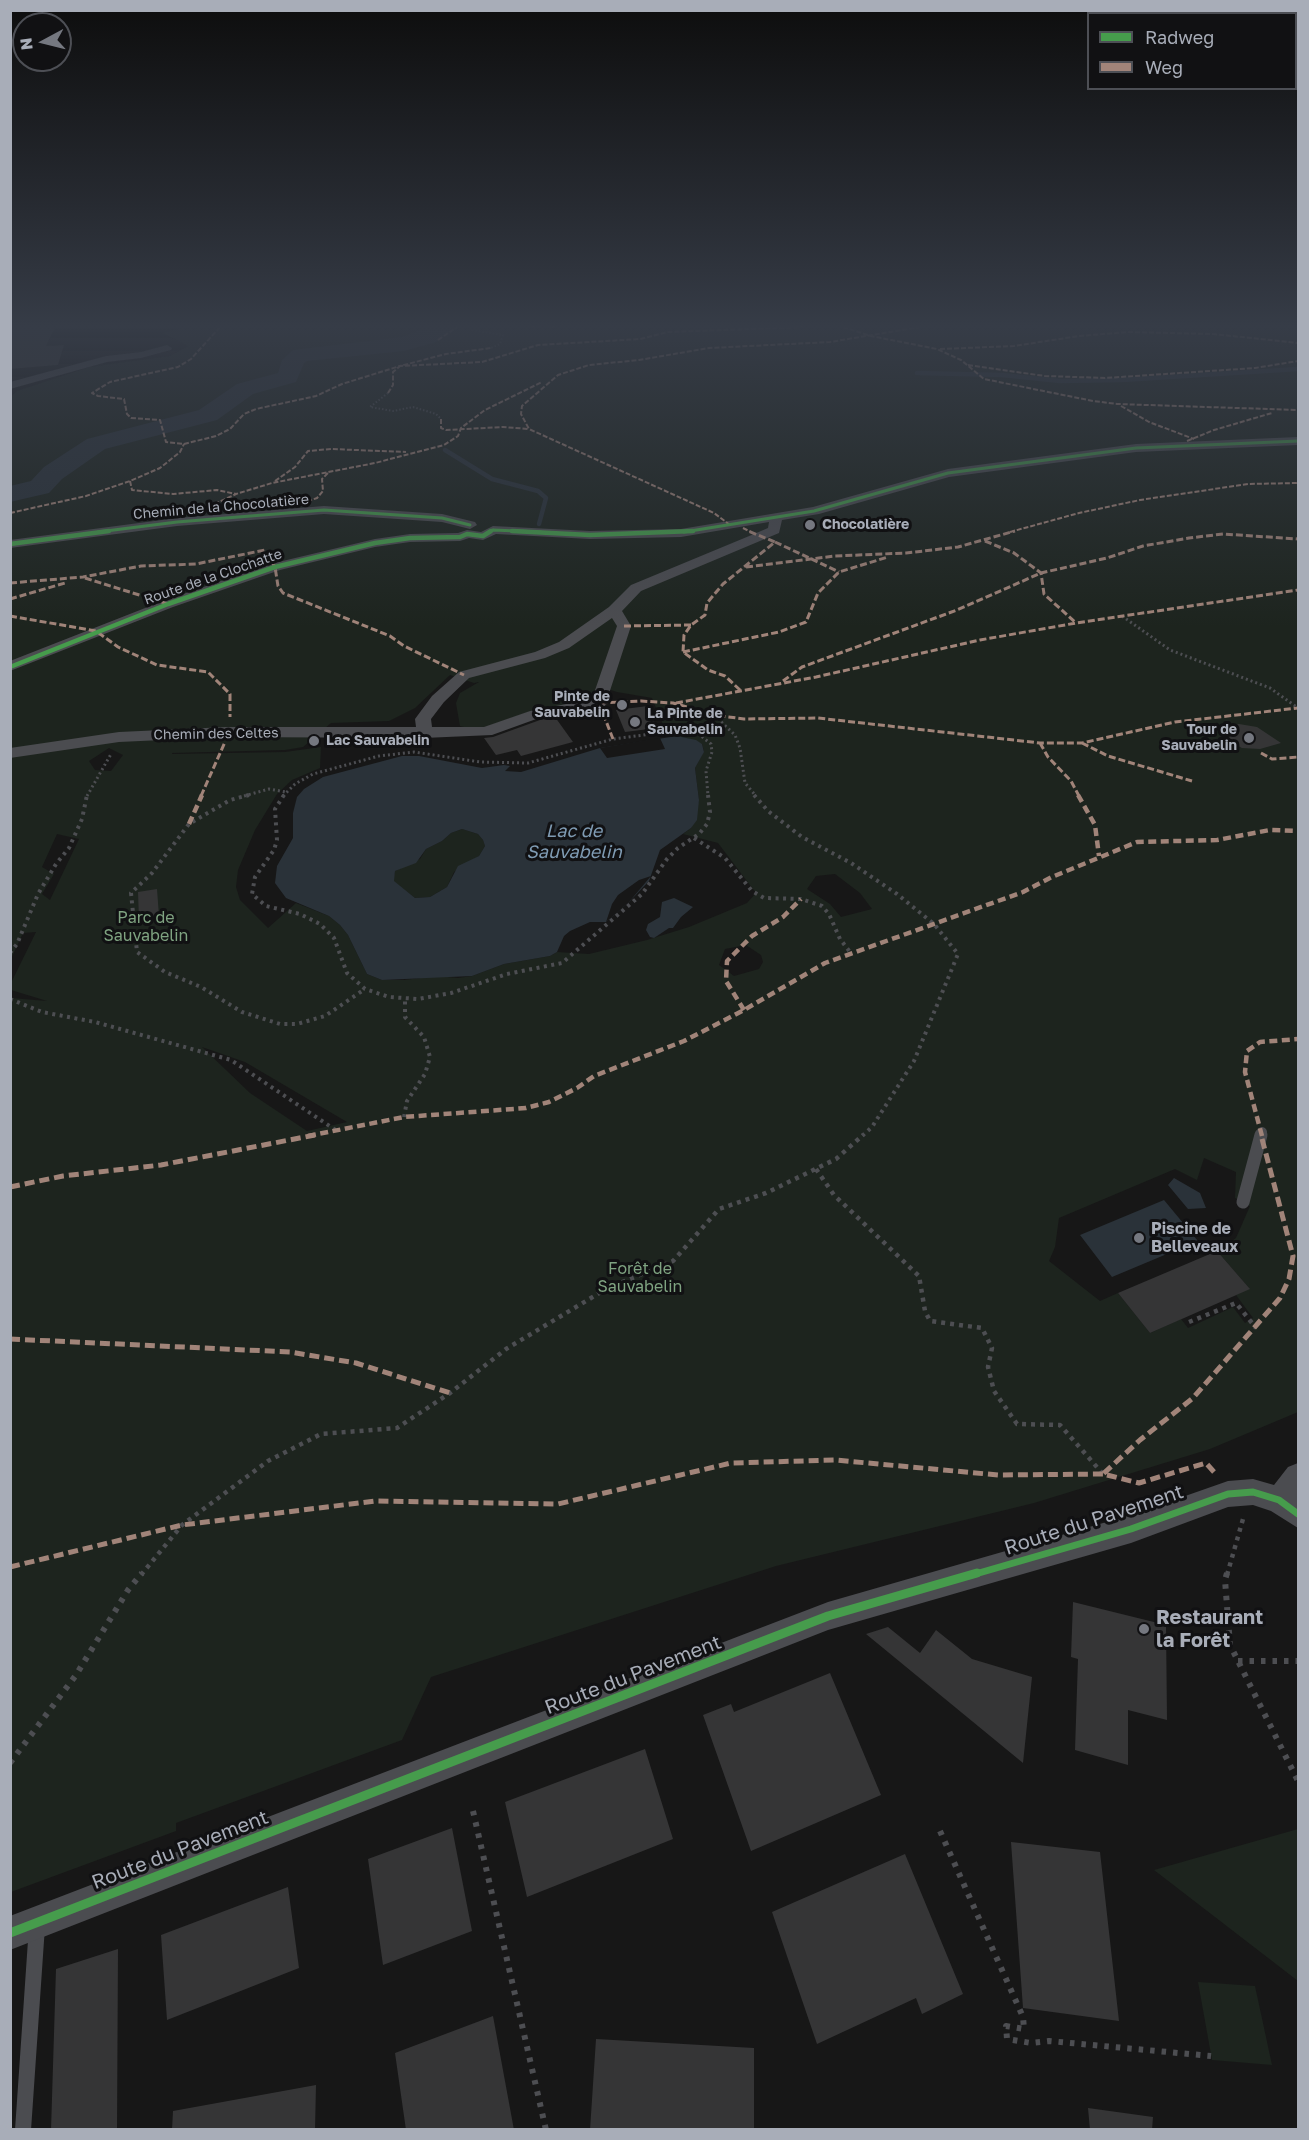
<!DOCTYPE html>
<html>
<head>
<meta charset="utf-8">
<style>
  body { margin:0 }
  #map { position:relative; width:1309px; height:2140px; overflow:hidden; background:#171717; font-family:"Golos Text",sans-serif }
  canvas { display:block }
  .frame { position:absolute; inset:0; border:12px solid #a8adb8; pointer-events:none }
  .legend { position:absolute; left:1087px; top:12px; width:210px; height:78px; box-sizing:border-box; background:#111113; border:2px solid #4d4f55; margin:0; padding:8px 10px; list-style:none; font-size:18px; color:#a8adb8 }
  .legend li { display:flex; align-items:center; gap:12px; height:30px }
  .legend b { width:30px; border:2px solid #4d4f55 }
  .north { position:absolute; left:12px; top:12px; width:60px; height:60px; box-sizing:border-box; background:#111113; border:2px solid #4d4f55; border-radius:50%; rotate:263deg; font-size:16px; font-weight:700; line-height:24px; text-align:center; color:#a8adb8 }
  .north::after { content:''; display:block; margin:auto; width:21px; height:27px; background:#757880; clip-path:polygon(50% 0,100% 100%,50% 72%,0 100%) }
</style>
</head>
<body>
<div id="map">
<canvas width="1309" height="2140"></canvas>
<div class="frame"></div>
<ul class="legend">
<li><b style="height:8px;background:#469c4c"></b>Radweg</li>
<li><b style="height:8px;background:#a18479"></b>Weg</li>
</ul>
<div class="north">N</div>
</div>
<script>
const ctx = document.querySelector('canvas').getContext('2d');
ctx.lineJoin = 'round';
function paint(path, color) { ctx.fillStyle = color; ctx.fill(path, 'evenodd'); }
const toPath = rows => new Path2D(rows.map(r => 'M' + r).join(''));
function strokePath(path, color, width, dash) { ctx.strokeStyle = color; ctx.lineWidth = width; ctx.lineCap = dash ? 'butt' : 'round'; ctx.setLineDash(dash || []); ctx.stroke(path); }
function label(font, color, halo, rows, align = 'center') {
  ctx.font = font + ' "Golos Text",sans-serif'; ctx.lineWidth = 6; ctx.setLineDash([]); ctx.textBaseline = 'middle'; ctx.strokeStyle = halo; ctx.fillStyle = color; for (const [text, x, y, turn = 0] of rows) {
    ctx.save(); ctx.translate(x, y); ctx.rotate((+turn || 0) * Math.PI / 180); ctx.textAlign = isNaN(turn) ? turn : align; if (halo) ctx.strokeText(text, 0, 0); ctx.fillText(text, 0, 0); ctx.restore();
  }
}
paint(toPath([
  [185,327,1298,327,1298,1412,1210,1449,1034,1503,776,1566,431,1677,402,1740,176,1823,176,1831,11,1892,11,998,47,1001,11,990,10,985,36,932,23,933,11,959,10,397,17,391,89,367,170,356,188,346,163,333],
  [450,675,474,683,479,682,460,693,456,703,460,726,467,728,483,728,534,710,587,702,594,698,602,687,617,692,652,698,668,737,687,738,702,744,704,751,695,768,699,800,691,828,683,834,718,843,756,893,747,903,689,927,647,940,589,954,557,952,550,956,504,964,472,976,458,978,437,976,404,980,382,980,367,974,348,935,340,925,329,916,296,903,268,928,240,900,236,887,238,870,255,830,277,794,292,780,320,768,321,747,285,752,172,754,172,753,285,750,303,747,331,723,389,721,415,708],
  [109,748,123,755,111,771,95,770,89,761],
  [57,834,79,839,50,900,42,894,54,874,42,867],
  [835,874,860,893,872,909,841,917,830,904,807,889,816,876],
  [746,945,761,955,763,962,759,969,734,976,719,965,725,949],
  [202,1047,245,1062,347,1122,307,1131,250,1093],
  [1204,1158,1236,1172,1235,1198,1250,1206,1236,1238,1217,1251,1249,1288,1236,1295,1253,1318,1245,1323,1233,1307,1188,1328,1181,1319,1150,1333,1118,1293,1100,1301,1049,1261,1055,1247,1059,1218,1175,1169,1197,1180],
  [462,829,478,834,483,840,485,846,479,856,454,872,447,887,430,897,415,898,393,881,395,871,420,859,426,849,442,841,451,833],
  [1298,1829,1298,1981,1154,1870],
  [1198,1982,1255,1986,1272,2065,1212,2060]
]), '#1d241e');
paint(toPath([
  [677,736,696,740,702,744,704,752,695,768,699,800,697,820,691,828,660,850,649,881,629,902,606,922,590,922,570,931,564,936,557,952,550,956,504,964,472,976,382,980,367,974,348,935,340,925,329,916,286,898,275,883,277,866,293,838,293,813,297,797,304,789,323,777,402,756,419,756,482,768,504,765,510,766,505,771,521,772,600,748],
  [462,829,478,834,483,840,485,846,479,856,458,866,447,887,430,897,415,898,394,881,395,871,416,863,426,849,442,841,451,833],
  [674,898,693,907,681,917,673,928,669,928,654,938,650,937,646,930,648,924,660,917,662,902],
  [1174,1178,1200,1193,1206,1208,1188,1209,1168,1185],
  [1164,1200,1198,1241,1112,1277,1080,1235]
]), '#2a3239');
paint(toPath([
  [660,738,665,749,607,758,600,748],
  [651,876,629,902,606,922,612,904,618,895,639,880]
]), '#171717');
strokePath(toPath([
  [917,373,1002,375,1060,381,1122,380,1298,369],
  [445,450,492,479,538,491,546,498,539,524]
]), '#2a3239', 4.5);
paint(toPath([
  [428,327,455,327,436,342,404,351,307,361,304,363,296,382,253,394,217,420,105,449,62,479,49,493,10,502,10,486,31,481,44,467,87,439,199,410,237,384,278,373,282,360,293,350,402,337,428,327]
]), '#2a3239');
paint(toPath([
  [10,327,55,327,46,346,64,345,58,365,10,369],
  [648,706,657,728,625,732,616,710],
  [555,717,573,742,521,756,517,750,496,755,484,738,493,737,540,720],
  [1239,724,1257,727,1281,743,1260,749,1242,748,1231,742,1215,728],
  [157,889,159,916,139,920,138,892],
  [1217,1251,1250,1289,1150,1333,1118,1293],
  [1073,1602,1166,1625,1167,1720,1128,1710,1128,1765,1075,1750,1078,1659,1071,1657],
  [888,1627,920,1653,936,1630,972,1659,1032,1677,1023,1763,866,1634],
  [830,1673,881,1795,751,1851,703,1715,731,1704,734,1712],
  [645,1749,673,1839,527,1897,505,1802],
  [452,1828,472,1931,383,1965,368,1859],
  [1011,1842,1100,1852,1119,2021,1023,2008],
  [905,1854,963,1994,922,2014,916,1998,817,2044,772,1912],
  [288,1887,299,1968,167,2020,161,1935],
  [118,1949,117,2130,51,2130,56,1969],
  [493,2016,514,2130,406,2130,395,2053],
  [596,2039,754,2048,754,2130,590,2130],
  [316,2085,315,2130,172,2130,173,2111],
  [1088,2108,1153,2117,1152,2130,1090,2130]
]), '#353536');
strokePath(toPath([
  [474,327,472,330,503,335,500,344,491,348],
  [388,393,370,407,393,411,413,407,436,414,441,419]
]), '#4d4e52', 2, [1.5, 2]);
strokePath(toPath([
  [1122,616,1170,650,1270,688,1298,708],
  [714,715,735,735,740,748,745,783,756,796],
  [87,796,111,754],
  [244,796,269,789,286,792],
  [283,796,295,784,313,774,379,756,414,752,480,762,528,763,613,739,682,730,700,735,711,744,712,752,706,771,708,796]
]), '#4d4e52', 3, [2, 3]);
strokePath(toPath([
  [249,795,230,800,189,824,152,873,131,893,137,952,165,972,201,987,242,1012,280,1024,297,1024,325,1016,365,989],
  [284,795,275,809,277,840,274,850,255,877,252,894,266,906,300,914,320,924,334,938,347,973,365,989,389,997,418,999,451,993,507,974,562,963,642,894,667,859,678,848,699,834,707,824,710,812,708,795],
  [754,795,768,811,802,837,851,863,897,894,934,924,958,954,914,1061,872,1127,862,1136],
  [694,838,725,858,752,891,764,898,801,899,822,906,829,914,840,939,850,952],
  [10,953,17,944,38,894,56,864,69,848,82,819,87,795],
  [10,999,42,1012,95,1022,231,1060,337,1131],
  [404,1117,407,1101,425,1074,430,1057,424,1037,405,1017,405,999]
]), '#4d4e52', 4, [3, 4.5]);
strokePath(toPath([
  [816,1169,834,1195,919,1276,925,1311,930,1321,982,1328,992,1348,988,1367,994,1391,1017,1424,1060,1425,1103,1474],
  [1189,1322,1236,1303,1256,1328],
  [141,1575,182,1525,268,1461,321,1434,397,1428,450,1393,506,1349,606,1289,673,1261,719,1209,766,1193,836,1159,863,1135],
  [1227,1575,1243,1519]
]), '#4d4e52', 4.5, [4, 5]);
strokePath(toPath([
  [1227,1573,1225,1580,1230,1645,1298,1781],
  [1238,1661,1298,1661],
  [10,1763,76,1675,128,1590,142,1573],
  [473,1811,546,2130],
  [940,1831,1023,2017,1024,2029,1006,2026,1007,2039,1031,2043,1049,2041,1211,2056]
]), '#4d4e52', 6, [4.5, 7]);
strokePath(toPath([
  [1261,1136,1262,1132]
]), '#4b4c50', 10);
strokePath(toPath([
  [1243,1202,1261,1135]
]), '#4b4c50', 13);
strokePath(toPath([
  [23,2130,37,1926]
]), '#4b4c50', 16);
paint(toPath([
  [167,345,172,348,171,350,141,358,107,362,10,389,10,382,106,356,141,352,167,345],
  [1298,437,1298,445,1136,452,949,477,819,514,782,520,779,533,641,591,622,611,631,626,605,706,539,718,492,735,424,738,227,737,119,742,10,758,10,748,119,732,227,727,416,727,415,719,432,696,459,672,535,652,559,642,609,607,631,585,754,534,768,528,769,522,681,537,590,539,496,534,483,540,469,538,460,541,410,542,375,547,280,570,173,607,10,671,10,661,163,601,270,564,375,539,410,534,458,533,467,530,481,532,493,526,590,531,681,529,813,507,948,469,1136,444,1298,437],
  [612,618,617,626,592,699,530,711,484,727,432,727,431,719,444,702,469,678,545,658,569,648,612,618],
  [324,506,442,514,475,522,477,525,470,529,442,522,324,514,177,526,10,548,10,540,177,518,324,506],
  [1298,1463,1298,1528,1271,1511,1253,1505,1228,1507,1131,1543,828,1630,10,1950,10,1916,828,1602,1131,1515,1228,1481,1253,1479,1274,1485,1288,1467,1298,1463]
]), '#4b4c50');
strokePath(toPath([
  [220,327,191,359,178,367,110,382,92,393,98,396,124,399,127,414,131,418,160,420,166,442,184,444,216,436,230,429,244,414,256,409,316,396,342,384,400,366,482,362,538,345,640,339,668,332,803,327],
  [531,327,540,327],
  [550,327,556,327],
  [843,327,871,336,937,349,961,360,984,379,1093,401,1117,404,1298,410],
  [438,340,457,327],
  [940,349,1014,346,1079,336,1128,332,1213,334,1298,343],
  [968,365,1045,376,1105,378,1255,368,1298,361],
  [388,393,393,385,393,372,400,366,446,354,491,348],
  [1121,406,1149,422,1194,439],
  [441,419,441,428,446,430,503,427,529,429],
  [1187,441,1214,430,1272,413],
  [130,481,132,490,173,494,217,490,236,494],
  [275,481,295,467,308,451,331,449,406,452],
  [294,506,317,498,323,491,322,479,329,472],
  [10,513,86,496,130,481,160,468,180,452,184,444],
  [189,516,236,494,272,483,375,463,444,445,458,436,461,428,485,410,542,382],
  [730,525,714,513,529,429,521,414,522,406,558,375,589,365,639,360,709,348,830,342,920,327],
  [743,528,751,532],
  [1010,532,1079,513,1140,500,1248,484,1298,483]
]), '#a18479', 2, [5, 2]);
strokePath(toPath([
  [985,541,1014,553,1041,573,1044,594,1076,623],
  [775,542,839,572],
  [746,567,835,556,906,553,958,547,1015,531],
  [85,578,168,604],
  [10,583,83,577,141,566,196,564,265,550,275,567,278,586,283,593,390,636,404,646,464,675],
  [10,599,65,583],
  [10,616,96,631,118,647,157,665,208,672,230,694,230,717],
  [624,626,691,625],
  [683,652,779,632,806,622,818,593,839,572,888,557],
  [783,681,802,667,957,610,1041,573,1107,558,1143,546,1189,538,1223,534,1298,539],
  [740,690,725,676,708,670,683,652,684,635,691,625,705,615,707,603,723,584,775,542,748,531],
  [676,703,816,677,980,640,1076,623,1298,590],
  [613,739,599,703,641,701,673,703,714,715,744,719,818,718,1040,743,1082,743,1175,722,1298,708],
  [1040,743,1048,757,1071,781,1079,796],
  [1082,743,1108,756,1192,781],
  [1261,753,1272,759,1298,757],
  [201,796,225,742]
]), '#a18479', 3, [7, 3]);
strokePath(toPath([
  [1078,795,1095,825,1099,856],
  [189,824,202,795],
  [744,1010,726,981,727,961,752,936,783,917,801,899],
  [308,1136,404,1117,526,1108,549,1102,577,1088,594,1076,684,1041,744,1010,825,963,1023,892,1052,877,1137,842,1217,840,1270,830,1298,831],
  [1262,1136,1245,1072,1247,1051,1260,1042,1298,1039]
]), '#a18479', 4.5, [8, 4.5]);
strokePath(toPath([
  [10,1187,63,1176,161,1165,315,1135],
  [10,1339,290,1352,356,1363,450,1393],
  [1214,1472,1206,1463,1139,1483,1103,1474,1140,1440,1193,1398,1280,1298,1289,1279,1293,1256,1261,1135],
  [10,1567,182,1525,375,1501,558,1504,731,1463,835,1460,998,1475,1103,1474]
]), '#a18479', 5, [10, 5]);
strokePath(toPath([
  [493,530,541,532],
  [98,532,177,522,324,510,442,518,470,525],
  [489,532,493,530],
  [684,532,814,511,948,473,1136,448,1298,441]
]), '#469c4c', 3);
strokePath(toPath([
  [512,531,590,535,693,531],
  [10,544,109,531],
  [10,667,168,604,275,567,375,543,410,538,460,537,467,534,483,536,491,531]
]), '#469c4c', 4.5);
strokePath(toPath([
  [972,1575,1131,1529,1228,1494,1253,1492,1279,1500,1298,1514]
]), '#469c4c', 7);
strokePath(toPath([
  [10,1933,828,1616,977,1573]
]), '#469c4c', 9);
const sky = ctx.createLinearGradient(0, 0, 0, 627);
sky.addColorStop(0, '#0d0d0d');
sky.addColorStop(0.52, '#363c47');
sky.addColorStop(1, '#363c4700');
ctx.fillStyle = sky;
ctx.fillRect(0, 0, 1309, 627);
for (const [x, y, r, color] of [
  [810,525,6,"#757880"],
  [622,705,6,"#757880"],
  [635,722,6,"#757880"],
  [1249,738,6,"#757880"],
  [314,741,6,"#757880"],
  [1139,1238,6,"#757880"],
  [1144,1629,6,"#757880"]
]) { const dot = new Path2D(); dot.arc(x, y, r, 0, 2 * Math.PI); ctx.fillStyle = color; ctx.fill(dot); strokePath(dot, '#111113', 2); }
label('14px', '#a8adb8', '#111113', [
  ["Chemin de la Chocolatière",221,507,-5],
  ["Route de la Clochatte",213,577,-19],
  ["Chemin des Celtes",216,734,-1]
]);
label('bold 14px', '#a8adb8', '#111113', [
  ["Chocolatière",822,525],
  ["Pinte de",610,697,"right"],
  ["Sauvabelin",610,713,"right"],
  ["La Pinte de",647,714],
  ["Sauvabelin",647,730],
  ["Tour de",1237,730,"right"],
  ["Sauvabelin",1237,746,"right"],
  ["Lac Sauvabelin",326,741]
], 'left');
label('16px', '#7fa381', '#111113', [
  ["Parc de",146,918],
  ["Sauvabelin",146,936],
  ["Forêt de",640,1269],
  ["Sauvabelin",640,1287]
]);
label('bold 16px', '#a8adb8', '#111113', [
  ["Piscine de",1151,1229],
  ["Belleveaux",1151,1247]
], 'left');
label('italic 18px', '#7f9bb3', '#111113', [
  ["Lac de",574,831],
  ["Sauvabelin",574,852]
]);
label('20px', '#a8adb8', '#111113', [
  ["Route du Pavement",1094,1520,-18],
  ["Route du Pavement",633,1675,-21],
  ["Route du Pavement",180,1850,-21]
]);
label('bold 20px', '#a8adb8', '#111113', [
  ["Restaurant",1156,1618],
  ["la Forêt",1156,1641]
], 'left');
</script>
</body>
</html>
